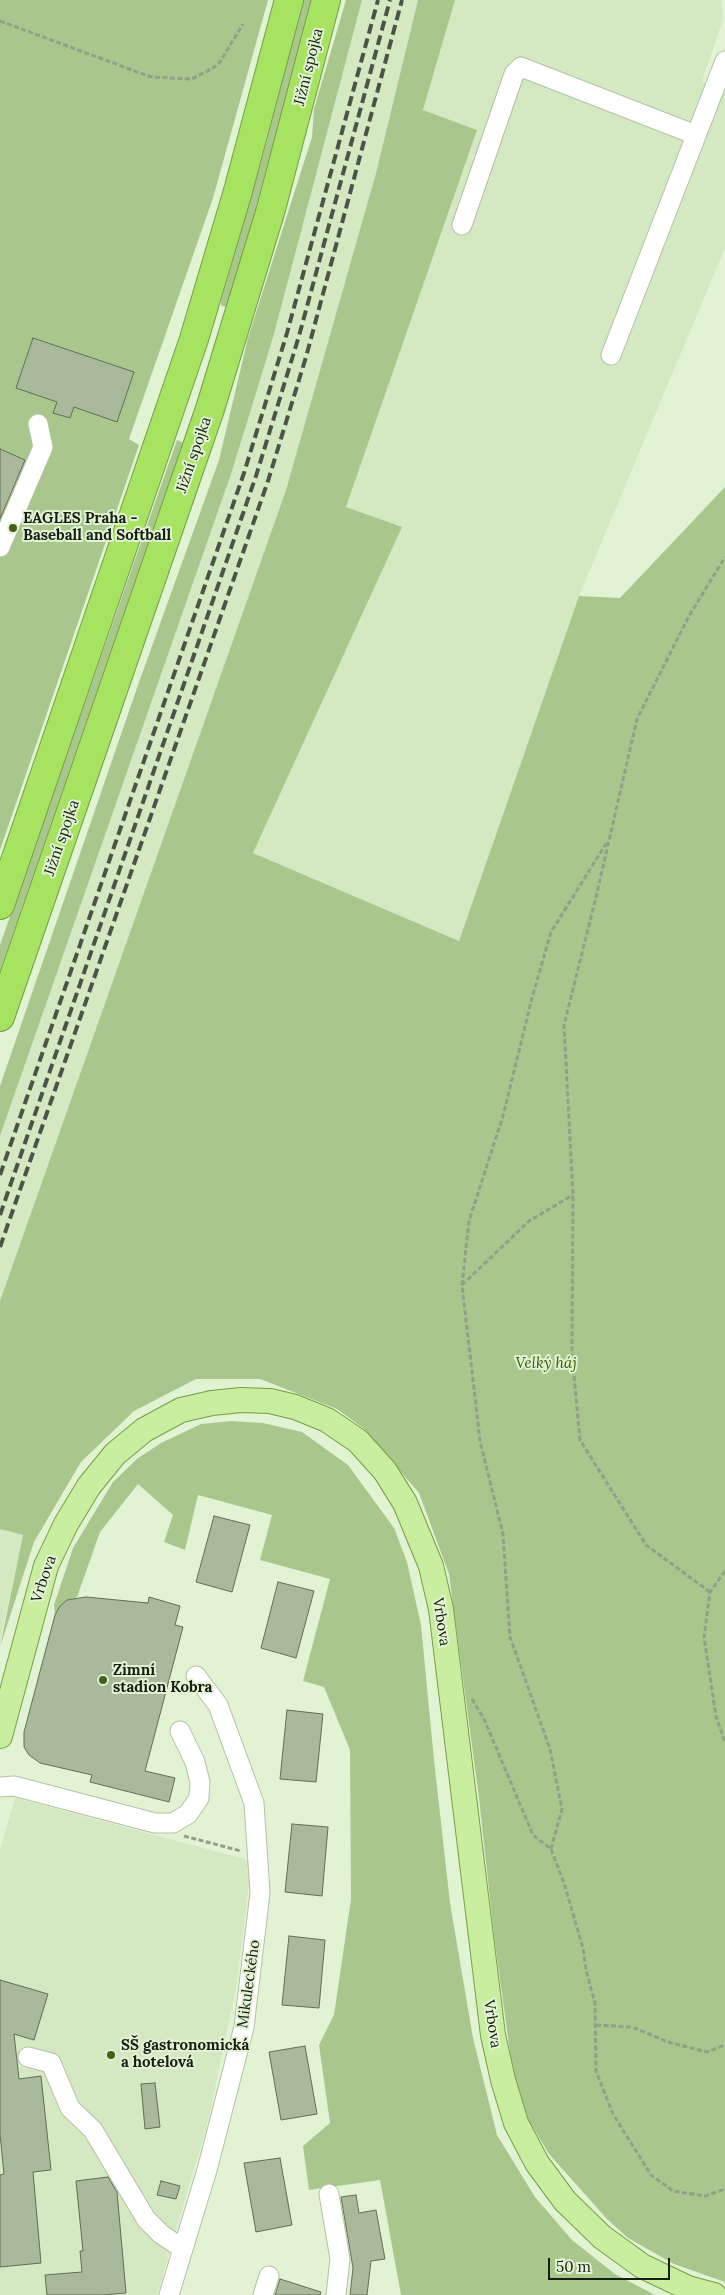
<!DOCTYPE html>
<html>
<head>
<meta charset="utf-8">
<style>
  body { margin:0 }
  #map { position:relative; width:725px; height:2295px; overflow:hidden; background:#e2f3d4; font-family:Lora,serif }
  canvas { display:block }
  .scale { position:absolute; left:548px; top:2258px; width:122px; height:22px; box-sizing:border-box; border:2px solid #171d12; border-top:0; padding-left:6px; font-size:15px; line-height:18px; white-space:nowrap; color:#171d12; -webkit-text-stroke:4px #e2f3d4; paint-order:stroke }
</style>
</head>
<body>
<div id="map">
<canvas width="725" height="2295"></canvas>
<div class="scale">50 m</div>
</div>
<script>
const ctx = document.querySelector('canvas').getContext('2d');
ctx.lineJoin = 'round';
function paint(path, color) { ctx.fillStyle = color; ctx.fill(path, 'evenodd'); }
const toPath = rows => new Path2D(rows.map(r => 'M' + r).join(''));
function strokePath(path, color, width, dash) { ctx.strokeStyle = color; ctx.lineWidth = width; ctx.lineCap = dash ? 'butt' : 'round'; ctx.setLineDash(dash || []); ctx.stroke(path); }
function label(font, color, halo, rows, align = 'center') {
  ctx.font = font + ' Lora,serif'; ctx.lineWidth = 4; ctx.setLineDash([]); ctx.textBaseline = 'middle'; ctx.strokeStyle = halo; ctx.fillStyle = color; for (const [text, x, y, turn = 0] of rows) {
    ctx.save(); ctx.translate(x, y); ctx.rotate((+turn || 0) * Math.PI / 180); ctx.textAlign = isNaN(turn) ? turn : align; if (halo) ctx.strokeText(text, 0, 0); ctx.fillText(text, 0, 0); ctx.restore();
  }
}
paint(toPath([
  [362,0,418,0,376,173,286,490,0,1301,0,1136,231,474,274,334],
  [455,0,721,0,723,19,702,82,725,89,725,248,579,596,459,941,253,853,401,527,346,507,477,130,423,110],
  [0,1529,23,1535,0,1641],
  [15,1798,252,1861,236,1989,208,2121,157,2295,0,2295,0,1851]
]), '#d4e8c2');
paint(toPath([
  [0,0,268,0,213,198,129,439,139,445,0,850],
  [303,0,311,0,294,68,247,240,228,303,225,307,221,305,221,301,267,141],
  [346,0,362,0,274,334,253,403,231,474,0,1136,0,1086,138,685,219,460,248,338,312,137,314,109],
  [418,0,455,0,423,110,477,130,346,507,402,527,253,853,459,941,579,596,620,598,725,487,725,2282,674,2264,628,2238,607,2219,549,2154,528,2119,513,2074,494,1936,479,1798,449,1574,419,1493,363,1428,337,1409,260,1379,196,1379,134,1411,81,1462,34,1542,0,1647,23,1535,0,1529,0,1301,286,490,376,173],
  [177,440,182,442,182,445,0,971,0,945],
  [231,1421,263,1423,302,1432,348,1465,394,1528,407,1562,421,1625,434,1760,450,1903,473,2038,497,2135,535,2197,572,2240,615,2274,655,2295,401,2295,380,2180,309,2190,303,2146,330,2123,319,2045,334,2015,351,1899,350,1750,324,1687,303,1681,330,1579,260,1560,272,1515,198,1495,185,1550,164,1542,173,1515,138,1484,100,1532,77,1597,63,1603,55,1615,54,1605,73,1548,113,1482,138,1458,161,1443,201,1424]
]), '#a9c78d');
const building = toPath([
  [33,338,134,372,117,422,74,407,70,418,53,413,57,402,16,388,33,338],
  [0,449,25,460,0,519,0,449],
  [214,1516,250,1525,232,1592,196,1582,214,1516],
  [278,1582,314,1591,296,1658,261,1648,278,1582],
  [86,1597,148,1603,149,1597,180,1606,175,1625,183,1627,145,1771,175,1778,169,1802,90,1782,92,1775,40,1763,29,1755,24,1747,24,1732,55,1615,60,1606,67,1600,86,1597],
  [287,1710,323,1714,316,1782,280,1779,287,1710],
  [292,1824,328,1827,322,1896,285,1892,292,1824],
  [289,1936,325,1940,319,2008,282,2005,289,1936],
  [0,1980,48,1994,34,2040,14,2034,19,2079,41,2076,51,2170,33,2172,41,2263,0,2267,0,2175,4,2174,0,2134,0,1980],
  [305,2046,317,2114,281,2120,269,2052,305,2046],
  [155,2083,160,2127,145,2129,141,2084,155,2083],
  [280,2158,292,2225,256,2232,244,2163,280,2158],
  [108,2177,117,2192,126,2293,102,2295,47,2295,45,2275,82,2272,80,2251,83,2251,76,2181,108,2177],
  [161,2181,180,2186,176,2199,157,2195,161,2181],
  [356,2195,359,2213,376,2210,385,2259,371,2261,367,2295,350,2295,353,2268,341,2197,356,2195],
  [280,2279,321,2292,320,2295,275,2295,280,2279]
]);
paint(building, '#a9b99b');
strokePath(building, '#606f53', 1);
const minor = toPath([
  [462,225,514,74,521,67,696,135],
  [611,355,725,61],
  [0,547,43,447,38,424],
  [0,1787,14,1786,155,1823,173,1823,188,1814,199,1798,200,1782,195,1762,180,1731],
  [28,2057,51,2063,70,2108,93,2130,146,2219,161,2234,183,2249],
  [329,2194,340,2259,336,2295],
  [169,2295,207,2170,244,2027,260,1893,254,1803,218,1705,196,1676],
  [263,2295,269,2276]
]);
const major = toPath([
  [0,1736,46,1566,66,1524,89,1486,115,1454,144,1430,181,1410,212,1403,241,1400,270,1401,295,1407,327,1420,358,1441,385,1471,405,1503,431,1566,441,1609,493,2035,503,2080,516,2123,537,2163,565,2201,602,2237,642,2266,688,2288,714,2295]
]);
const highway = toPath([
  [0,905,194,339,238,191,289,0],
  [0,1017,210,409,271,209,326,0]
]);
strokePath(minor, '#b2c2a4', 21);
strokePath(major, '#749e45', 26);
strokePath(highway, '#749e45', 30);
strokePath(toPath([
  [0,21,151,77,192,79,218,65,243,24],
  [462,1285,529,1221,573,1195],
  [725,1571,710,1592,704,1637,716,1716,725,1743],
  [710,1592,646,1545,580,1440,572,1355,573,1195,564,1025,595,901,637,719,689,616,725,557],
  [472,1699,484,1719,533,1835,551,1849,564,1883,583,1948,586,1970,595,2003,596,2071,613,2114,651,2175,673,2191,705,2196,725,2189],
  [184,1836,241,1851],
  [551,1849,562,1809,550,1749,510,1637,503,1534,480,1441,462,1285,469,1221,503,1116,532,998,551,932,607,842],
  [596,2025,632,2027,668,2042,707,2052,725,2045]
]), '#93a089', 3, [5, 2.5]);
strokePath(minor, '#fff', 19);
strokePath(major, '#caeea0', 24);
strokePath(highway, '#a6e361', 28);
strokePath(toPath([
  [0,1175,244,473,287,333,378,0],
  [0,1215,256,476,299,336,390,0],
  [0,1247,268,481,306,357,402,0]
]), '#4c5545', 4, [10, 5]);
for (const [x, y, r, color] of [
  [13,528,5,"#416217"],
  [103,1680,5,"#416217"],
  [111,2055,5,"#416217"]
]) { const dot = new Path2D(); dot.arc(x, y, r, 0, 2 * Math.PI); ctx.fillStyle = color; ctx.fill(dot); strokePath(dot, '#e2f3d4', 2); }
label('15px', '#171d12', '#e2f3d4', [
  ["Jižní spojka",309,67,-76],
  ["Jižní spojka",194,455,-71],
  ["Jižní spojka",62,838,-71],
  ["Vrbova",44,1579,-71],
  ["Vrbova",441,1622,81],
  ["Mikuleckého",249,1984,-82],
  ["Vrbova",492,2024,81]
]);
label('bold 15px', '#171d12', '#e2f3d4', [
  ["EAGLES Praha -",23,519],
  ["Baseball and Softball",23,536],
  ["Zimní",113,1671],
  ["stadion Kobra",113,1688],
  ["SŠ gastronomická",121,2046],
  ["a hotelová",121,2063]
], 'left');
label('italic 15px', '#385a00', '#e2f3d4', [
  ["Velký háj",546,1364]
]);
</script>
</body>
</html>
